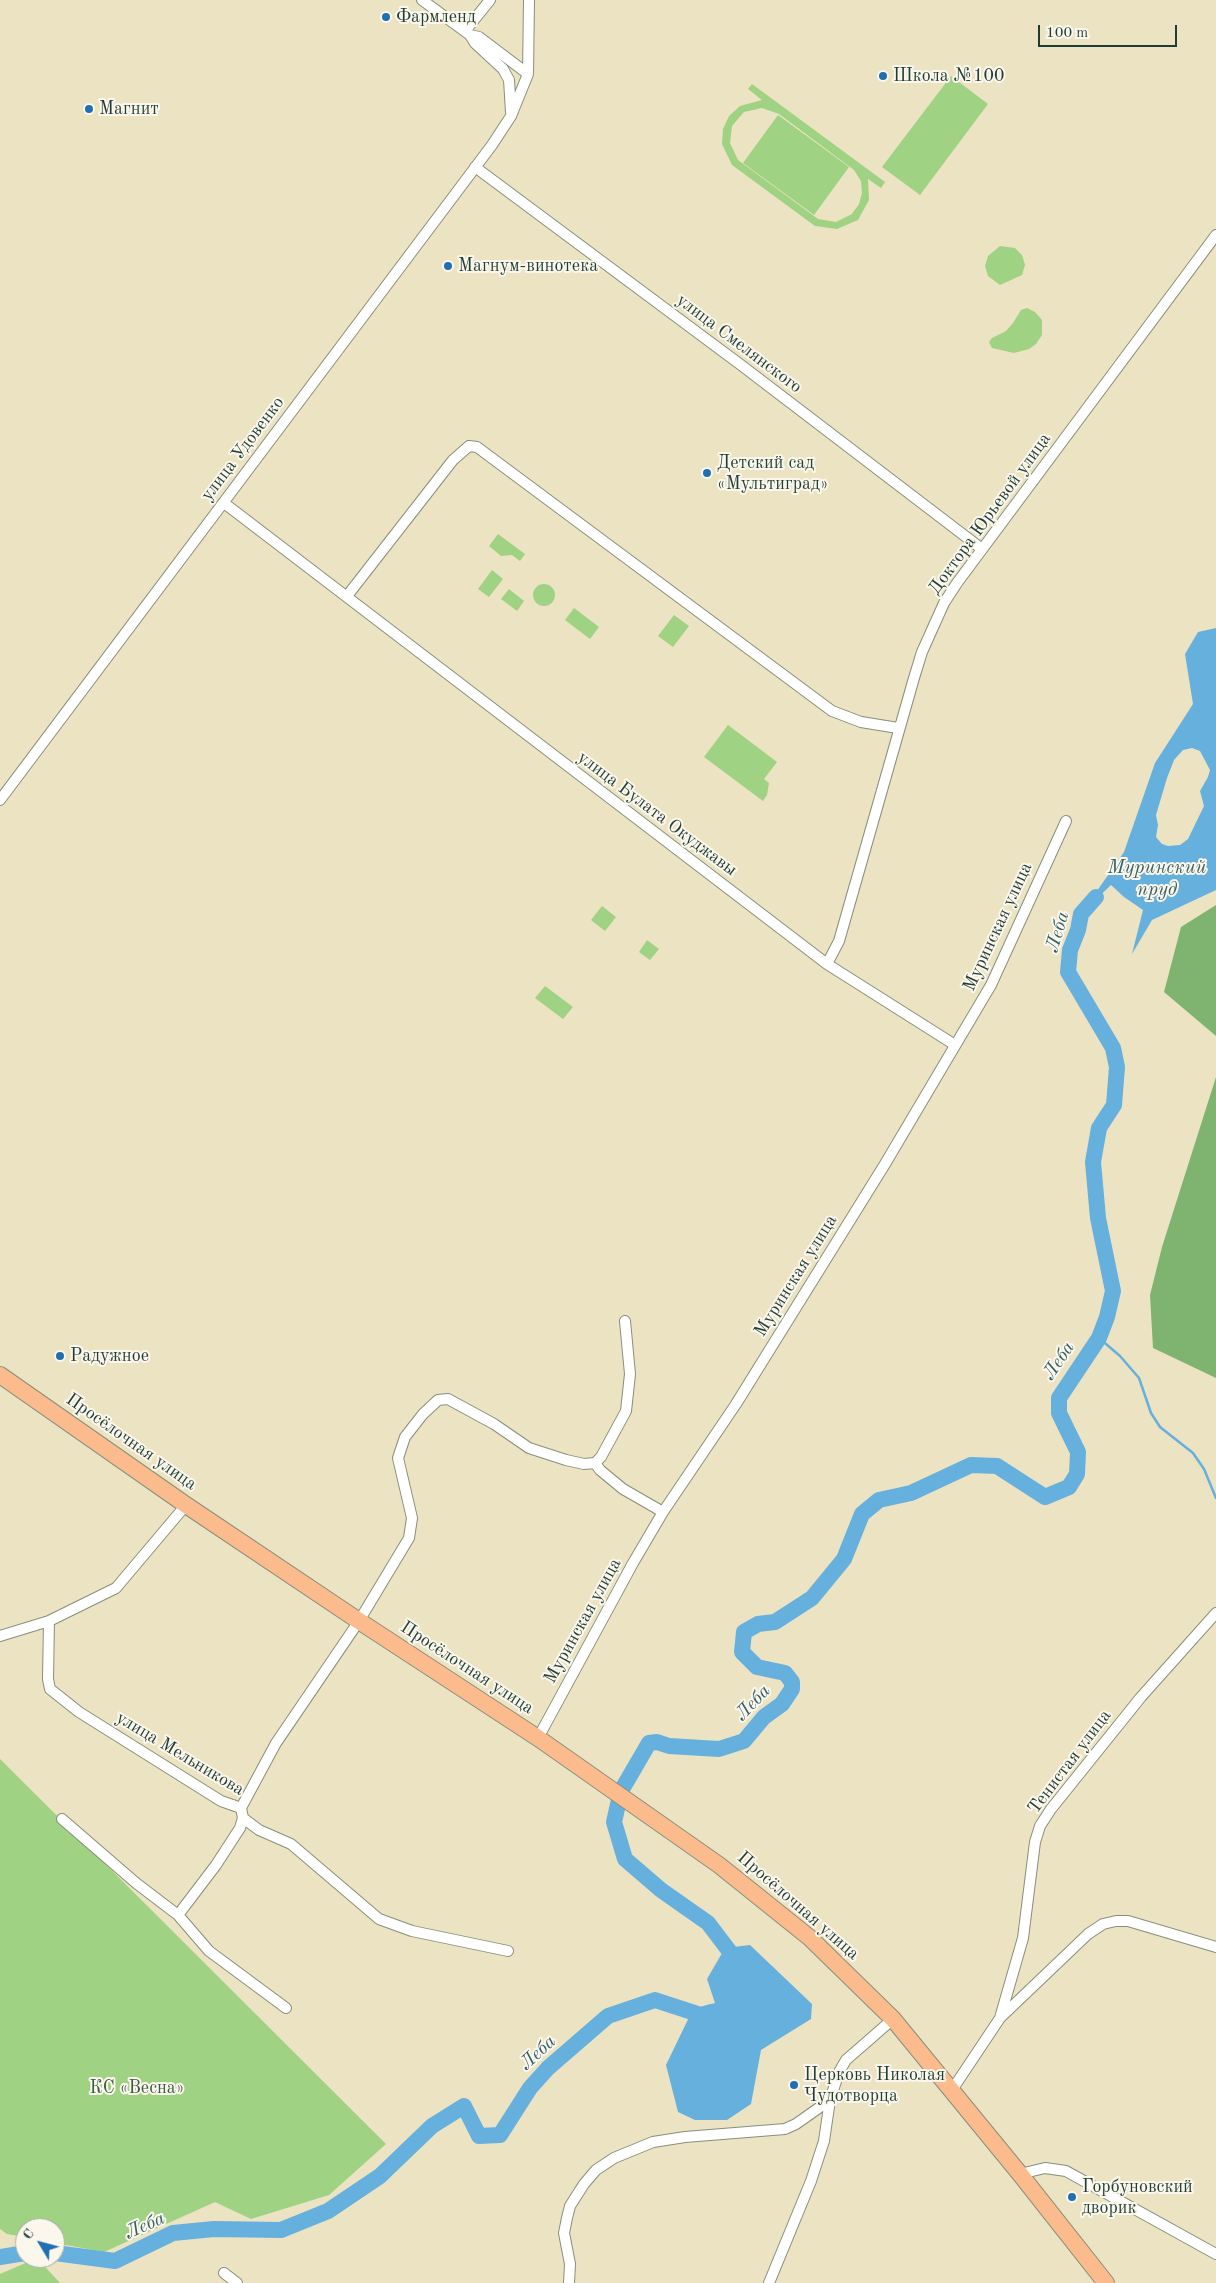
<!DOCTYPE html>
<html>
<head>
<meta charset="utf-8">
<style>
  body { margin:0 }
  #map { position:relative; width:1216px; height:2283px; overflow:hidden; background:#ece3c3; font-family:"Old Standard TT",serif }
  canvas { display:block }
  .north { position:absolute; left:15px; top:2218px; width:50px; height:50px; box-sizing:border-box; background:#fbf7ec; border:1px solid #a3ada2; border-radius:50%; rotate:307deg; font-size:14px; font-weight:700; line-height:20px; text-align:center; color:#1f3d34 }
  .north::after { content:''; display:block; margin:auto; width:18px; height:22px; background:#1f6fb2; clip-path:polygon(50% 0,100% 100%,50% 72%,0 100%) }
  .scale { position:absolute; left:1038px; top:25px; width:139px; height:22px; box-sizing:border-box; border:2px solid #1f3d34; border-top:0; padding-left:6px; font-size:15px; line-height:18px; white-space:nowrap; color:#1f3d34; -webkit-text-stroke:4px #fbf7ec; paint-order:stroke }
</style>
</head>
<body>
<div id="map">
<canvas width="1216" height="2283"></canvas>
<div class="north">С</div>
<div class="scale">100 m</div>
</div>
<script>
const ctx = document.querySelector('canvas').getContext('2d');
ctx.lineJoin = 'round';
function paint(path, color) { ctx.fillStyle = color; ctx.fill(path, 'evenodd'); }
const toPath = rows => new Path2D(rows.map(r => 'M' + r).join(''));
function strokePath(path, color, width, dash) { ctx.strokeStyle = color; ctx.lineWidth = width; ctx.lineCap = dash ? 'butt' : 'round'; ctx.setLineDash(dash || []); ctx.stroke(path); }
function label(font, color, halo, rows, align = 'center') {
  ctx.font = font + ' "Old Standard TT",serif'; ctx.lineWidth = 4; ctx.setLineDash([]); ctx.textBaseline = 'middle'; ctx.strokeStyle = halo; ctx.fillStyle = color; for (const [text, x, y, turn = 0] of rows) {
    ctx.save(); ctx.translate(x, y); ctx.rotate((+turn || 0) * Math.PI / 180); ctx.textAlign = isNaN(turn) ? turn : align; if (halo) ctx.strokeText(text, 0, 0); ctx.fillText(text, 0, 0); ctx.restore();
  }
}
paint(toPath([
  [951,76,988,104,920,195,882,167],
  [752,84,885,182,881,188,868,179,869,200,858,220,837,229,815,226,732,165,722,144,723,129,729,116,740,106,762,100,748,89],
  [762,108,779,114,854,170,861,181,862,193,859,204,852,214,836,222,818,219,738,160,730,143,732,126,744,112],
  [778,115,849,167,814,215,743,163],
  [1000,246,1015,248,1022,255,1025,265,1022,275,1000,285,988,276,985,266,988,256],
  [1027,308,1035,312,1042,320,1042,335,1036,344,1029,349,1014,353,992,348,989,342,992,338,1006,331,1013,323,1021,310],
  [498,534,525,554,520,561,512,555,501,556,489,546],
  [492,570,503,579,489,597,478,589],
  '533 595a11 11 0 1 1 22 0a11 11 0 1 1-22 0Z',
  [509,589,524,601,517,611,501,599],
  [574,608,599,627,590,639,565,620],
  [674,615,689,626,673,647,658,636],
  [728,725,777,762,764,779,769,783,767,795,763,801,704,757],
  [602,906,616,917,605,931,591,920],
  [647,940,659,949,650,960,639,952],
  [545,986,573,1007,563,1019,535,998],
  [0,1759,386,2144,329,2195,251,2219,215,2202,104,2252,55,2243,55,2228,25,2228,25,2237,7,2234,0,2229],
  [37,2258,60,2283,0,2283,0,2274]
]), '#9fd282');
paint(toPath([
  [1216,905,1216,1036,1164,992,1181,927],
  [1216,1077,1216,1378,1153,1348,1150,1295,1162,1247]
]), '#7fb470');
paint(toPath([
  [1216,628,1216,890,1152,920,1132,954,1143,910,1124,897,1111,885,1081,914,1124,852,1155,763,1193,704,1185,654,1198,632],
  [1192,748,1200,751,1210,770,1208,777,1200,791,1204,806,1188,839,1180,845,1168,846,1162,844,1156,837,1158,825,1156,815,1167,778,1174,760,1183,750],
  [750,1945,812,2004,811,2019,761,2050,751,2104,727,2120,695,2120,678,2112,666,2065,693,2009,715,2003,707,1979,725,1948]
]), '#66b0de');
strokePath(toPath([
  [1099,1338,1120,1356,1139,1378,1151,1413,1160,1427,1193,1453,1204,1469,1216,1498]
]), '#66b0de', 2.5);
strokePath(toPath([
  [734,1968,730,1952,708,1923,661,1890,625,1859,614,1822,621,1791,649,1743,657,1742,669,1746,719,1749,744,1741,764,1717,782,1704,792,1689,792,1682,785,1673,757,1667,742,1652,744,1632,758,1624,775,1622,812,1598,844,1559,862,1514,879,1500,911,1493,971,1465,997,1466,1045,1497,1069,1487,1077,1474,1078,1452,1059,1413,1059,1398,1099,1338,1107,1317,1113,1291,1098,1218,1093,1162,1099,1128,1114,1105,1117,1067,1113,1048,1068,972,1070,950,1078,930,1081,914,1096,897],
  [55,2253,115,2261,173,2233,214,2229,281,2230,328,2211,380,2176,432,2126,464,2106,479,2136,500,2135,530,2088,548,2068,608,2016,655,2000,701,2015,712,2012],
  [0,2257,25,2253]
]), '#66b0de', 16);
const minor = toPath([
  [422,0,470,35,475,43,503,69,509,80,511,112],
  [465,31,490,0],
  [470,35,479,37,528,74],
  [475,167,741,365,982,549],
  [224,503,827,964,955,1045],
  [347,596,453,460,469,446,477,447,832,711,861,722,898,728],
  [0,800,492,145,511,116,528,74,529,0],
  [827,964,839,941,914,678,922,652,944,603,957,583,1216,235],
  [595,1463,600,1470,623,1489,663,1512],
  [49,1621,48,1679,50,1689,79,1712,221,1801,241,1808,243,1818,259,1830,291,1844,379,1919,412,1931,508,1951],
  [0,1636,49,1621,116,1588,186,1505],
  [538,1738,633,1563,663,1512,736,1404,885,1164,991,985,1066,821],
  [241,1808,276,1743,359,1621,409,1538,412,1518,398,1458,405,1437,423,1414,438,1400,448,1399,494,1424,529,1448,566,1460,584,1464,595,1463,601,1457,626,1411,630,1374,625,1321],
  [62,1819,136,1883,178,1915,209,1951,286,2008],
  [178,1915,216,1865,240,1828,243,1818],
  [1000,2018,1023,1938,1035,1842,1040,1826,1051,1809,1141,1697,1216,1613],
  [952,2090,1000,2018,1088,1934,1103,1924,1116,1921,1128,1921,1216,1947],
  [1020,2174,1045,2168,1066,2171,1216,2254],
  [224,2273,237,2283],
  [569,2283,570,2264,564,2233,567,2218,570,2206,584,2184,596,2170,614,2158,653,2142,685,2137,785,2129,796,2124,830,2100],
  [769,2283,811,2181,824,2141,830,2100,839,2072,846,2060,893,2019]
]);
const primary = toPath([
  [0,1375,186,1505,359,1621,538,1738,719,1865,810,1938,893,2019,1020,2174,1106,2283]
]);
strokePath(minor, '#86907c', 12);
strokePath(primary, '#86907c', 18);
strokePath(minor, '#fff', 10);
strokePath(primary, '#fbbb8d', 16);
for (const [x, y, r, color] of [
  [386,17,5,"#1f6fb2"],
  [883,76,5,"#1f6fb2"],
  [89,109,5,"#1f6fb2"],
  [448,266,5,"#1f6fb2"],
  [707,473,5,"#1f6fb2"],
  [60,1356,5,"#1f6fb2"],
  [794,2085,5,"#1f6fb2"],
  [1072,2197,5,"#1f6fb2"]
]) { const dot = new Path2D(); dot.arc(x, y, r, 0, 2 * Math.PI); ctx.fillStyle = color; ctx.fill(dot); strokePath(dot, '#fbf7ec', 2); }
label('18px', '#1f3d34', '#fbf7ec', [
  ["Фармленд",396,17],
  ["Школа №100",893,76],
  ["Магнит",99,109],
  ["Магнум-винотека",458,266],
  ["Детский сад",717,463],
  ["«Мультиград»",717,484],
  ["Радужное",70,1356],
  ["Церковь Николая",804,2075],
  ["Чудотворца",804,2096],
  ["Горбуновский",1082,2187],
  ["дворик",1082,2208]
], 'left');
label('18px', '#1f3d34', '#fbf7ec', [
  ["улица Смелянского",739,344,37],
  ["улица Удовенко",243,449,-53],
  ["Доктора Юрьевой улица",990,514,-54],
  ["улица Булата Окуджавы",657,814,37],
  ["Муринская улица",998,927,-65],
  ["Муринская улица",796,1276,-58],
  ["Просёлочная улица",131,1442,35],
  ["Муринская улица",583,1621,-61],
  ["Просёлочная улица",467,1668,33],
  ["улица Мельникова",180,1754,31],
  ["Тенистая улица",1070,1762,-53],
  ["Просёлочная улица",798,1906,41]
]);
label('18px', '#395b44', '#fbf7ec', [
  ["КС «Весна»",137,2088]
]);
label('italic 19px', '#346067', '#fbf7ec', [
  ["Муринский",1157,868],
  ["пруд",1157,890],
  ["Леба",1058,932,-73],
  ["Леба",1059,1361,-56],
  ["Леба",753,1703,-46],
  ["Леба",538,2053,-43],
  ["Леба",145,2226,-24]
]);
</script>
</body>
</html>
